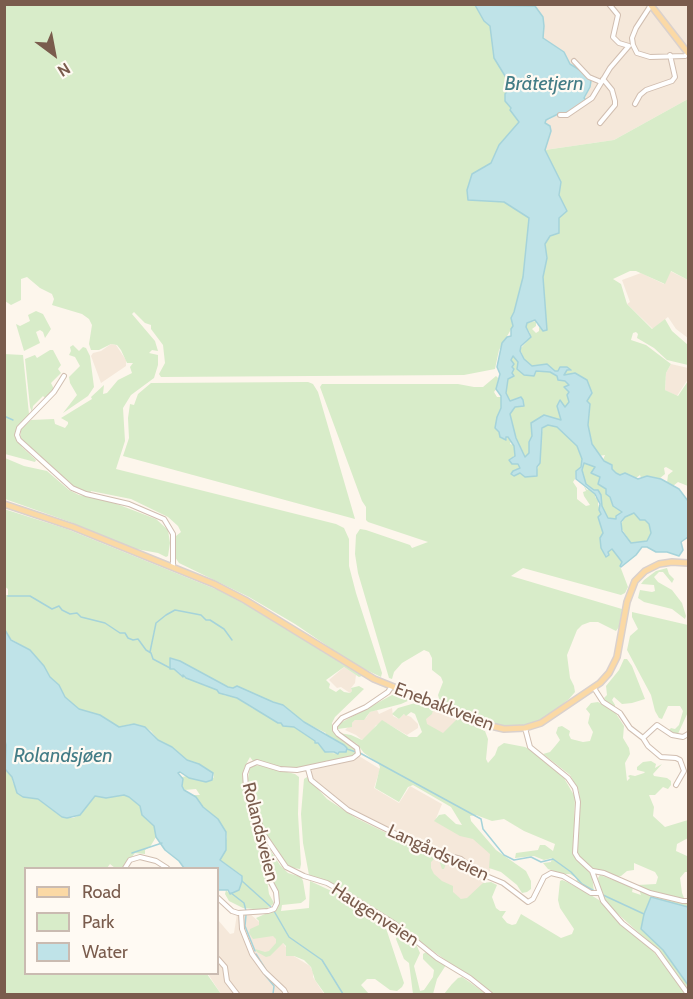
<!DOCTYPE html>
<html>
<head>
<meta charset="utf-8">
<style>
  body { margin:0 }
  #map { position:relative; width:693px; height:999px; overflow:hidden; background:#fdf6ec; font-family:Cabin,sans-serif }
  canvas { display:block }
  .frame { position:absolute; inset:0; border:6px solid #7a5c4d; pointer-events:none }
  .legend { position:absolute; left:24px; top:867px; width:195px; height:108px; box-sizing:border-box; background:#fffaf3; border:2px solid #cabbb1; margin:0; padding:8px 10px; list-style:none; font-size:18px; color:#7a5c4d }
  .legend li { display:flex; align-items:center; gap:12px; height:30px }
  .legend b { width:30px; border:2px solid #cabbb1 }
  .north { position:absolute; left:24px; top:24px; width:60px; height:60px; -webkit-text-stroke:4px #fffaf3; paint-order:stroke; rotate:148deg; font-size:16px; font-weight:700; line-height:24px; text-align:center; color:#7a5c4d }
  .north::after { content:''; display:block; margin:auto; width:21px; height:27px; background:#7a5c4d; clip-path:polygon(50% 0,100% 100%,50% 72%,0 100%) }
</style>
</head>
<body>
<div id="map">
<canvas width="693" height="999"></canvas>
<div class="frame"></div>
<ul class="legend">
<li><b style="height:8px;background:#fbd9a5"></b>Road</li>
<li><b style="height:16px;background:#d8ecc9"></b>Park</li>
<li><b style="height:16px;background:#bfe3e8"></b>Water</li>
</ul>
<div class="north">N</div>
</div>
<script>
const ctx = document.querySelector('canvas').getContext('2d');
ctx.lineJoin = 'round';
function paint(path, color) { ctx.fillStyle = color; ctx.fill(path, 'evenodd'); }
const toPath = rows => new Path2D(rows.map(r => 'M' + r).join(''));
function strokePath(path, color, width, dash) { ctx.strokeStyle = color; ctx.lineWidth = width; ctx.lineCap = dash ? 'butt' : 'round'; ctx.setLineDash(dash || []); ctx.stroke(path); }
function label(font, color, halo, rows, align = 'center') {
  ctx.font = font + ' Cabin,sans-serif'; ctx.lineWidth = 4.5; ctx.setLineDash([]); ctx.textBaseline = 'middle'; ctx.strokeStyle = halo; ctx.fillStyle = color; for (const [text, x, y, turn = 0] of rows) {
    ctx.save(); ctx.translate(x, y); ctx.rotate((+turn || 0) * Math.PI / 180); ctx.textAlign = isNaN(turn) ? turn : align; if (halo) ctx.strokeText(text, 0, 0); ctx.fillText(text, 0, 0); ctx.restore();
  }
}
paint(toPath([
  [536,4,688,5,688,99,614,140,545,150,549,136,549,125,545,123,546,120,549,120,558,114,568,113,584,100,589,88,579,69,570,64,561,50,543,38,544,26,543,17,535,6],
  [670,271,688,280,688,338,676,329,668,317,653,329,627,304,630,302,622,280,641,273,664,284],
  [111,344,116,345,126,360,126,366,101,383,91,356,93,353,101,351],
  [671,364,688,368,688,379,677,396,665,390,666,373],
  [344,667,356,675,355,683,351,688,352,691,350,693,341,687,337,688,329,680],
  [392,708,393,716,399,719,404,714,411,717,418,724,418,728,407,735,386,723,376,725,370,734,362,740,356,735,345,730,355,720,366,718,370,712,377,710,379,714],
  [436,708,461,719,444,735,424,724,425,717],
  [359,756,380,769,374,788,399,803,410,786,442,804,435,821,480,841,494,856,487,880,468,904,432,879,427,852,348,808,312,777,310,772,315,768,350,761],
  [249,913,282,942,292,955,310,966,313,972,313,977,324,994,221,994,208,974,218,974,218,920,230,934,234,933,237,914]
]), '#f5e8da');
paint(toPath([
  [475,4,484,21,490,26,494,58,510,84,508,105,511,108,510,110,519,122,499,145,491,163,472,174,468,199,504,202,529,218,523,277,514,312,511,318,513,326,499,350,495,369,464,375,161,377,159,374,165,363,163,345,151,329,151,325,145,323,134,312,132,314,155,341,158,351,152,350,149,353,158,355,158,365,154,378,131,395,123,408,125,441,116,469,336,524,344,528,349,539,349,566,356,593,382,673,381,677,354,664,295,624,249,597,179,563,175,557,176,536,181,532,178,526,168,517,131,499,91,491,90,494,72,487,20,439,21,429,31,420,54,419,55,424,65,428,68,424,68,422,61,418,92,399,91,397,104,385,103,394,107,393,118,380,132,373,130,367,133,363,127,363,121,350,117,345,111,344,99,350,91,350,89,344,92,325,89,319,82,314,52,305,54,299,52,294,40,288,27,277,21,279,21,300,11,305,5,301,4,5],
  [688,99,688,280,671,271,665,284,636,271,630,271,613,279,621,284,627,304,652,329,665,319,672,331,688,345,688,365,667,360,654,348,637,338,638,334,636,332,633,333,631,340,646,345,671,364,666,373,665,390,678,396,688,381,688,486,678,482,673,486,667,483,668,475,673,471,666,467,664,468,665,474,659,479,647,476,641,478,640,475,636,478,625,473,620,475,616,473,612,469,612,465,603,460,605,455,599,456,592,444,588,425,590,406,587,400,591,396,587,380,572,373,571,375,563,375,567,370,571,371,567,367,560,367,558,371,555,371,547,364,532,366,524,359,520,349,528,340,530,333,526,327,527,323,536,321,536,326,532,329,536,333,539,331,539,327,543,331,547,330,543,277,547,258,545,244,559,218,566,211,559,195,561,182,545,150,614,140],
  [36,311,43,314,51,329,45,338,43,332,40,330,36,332,40,343,24,351,16,324,20,326,30,321,28,315],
  [73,345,79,351,83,347,86,348,90,356,94,387,88,396,63,413,77,395,70,383,69,377,80,366,75,357,69,355,71,351,70,347],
  [50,350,53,350,61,365,58,369,61,373,51,383,54,389,45,398,43,396,33,406,32,412,30,407,25,359,35,355,37,358],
  [4,354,23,355,29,414,16,432,22,447,36,460,35,462,5,454],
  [513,356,518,362,517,369,522,372,524,375,535,374,536,371,551,372,557,376,558,380,565,381,569,385,565,388,569,392,567,395,569,402,565,407,560,400,557,406,561,420,544,415,531,423,532,436,529,442,529,453,525,457,516,438,510,413,515,407,524,406,523,400,521,397,509,401,506,393,508,379,514,376,512,373,514,369,512,367,514,363,510,360],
  [496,376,498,378,497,388,494,392,497,397,501,397,501,408,497,417,495,428,499,432,501,438,507,440,507,437,511,441,510,444,514,445,515,456,513,456,513,463,518,464,520,468,514,470,511,474,520,473,526,477,534,477,540,463,540,444,543,427,551,425,557,427,565,434,577,446,582,459,581,467,576,471,575,479,573,482,577,488,577,499,586,506,590,505,584,496,583,492,586,491,584,486,587,490,589,489,595,494,595,497,598,499,598,504,601,514,598,517,603,533,600,538,601,548,606,557,609,555,608,552,612,549,620,560,622,562,620,566,628,587,625,593,621,595,523,568,511,576,622,609,619,627,616,631,598,622,590,622,582,625,577,630,567,655,570,678,574,686,575,692,569,699,544,719,531,724,506,727,475,718,448,705,440,702,438,695,443,682,441,677,432,670,432,658,429,652,424,650,402,663,394,672,392,679,389,678,358,573,355,554,356,535,360,529,366,530,410,545,412,548,428,542,368,522,366,520,366,507,362,501,320,387,322,384,458,384,474,387,483,387],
  [308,382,313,384,318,392,355,519,123,456,129,438,128,418,130,404,134,405,138,394,151,383],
  [5,458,24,466,47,471,69,490,79,495,109,501,156,519,168,530,170,543,168,556,166,557,158,553,136,549,70,522,5,499],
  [584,463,595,467,591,473,594,472,595,474,600,476,598,484,606,489,606,494,610,497,613,506,622,512,616,519,608,518,602,506,601,495,598,491,594,490,586,484,582,469],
  [4,509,67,529,218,590,245,604,362,676,359,677,344,667,326,680,330,684,329,688,336,692,340,689,344,692,350,693,352,691,351,688,359,686,364,689,335,717,332,723,332,730,337,735,355,748,355,755,300,769,279,767,253,761,250,757,244,768,243,789,260,832,260,841,265,866,269,894,274,903,271,906,264,910,243,908,229,901,225,894,226,890,230,894,242,881,240,874,220,860,227,837,226,832,218,819,203,807,193,795,200,795,196,789,184,790,182,786,182,777,187,776,211,781,214,777,213,773,199,764,187,760,172,747,158,740,151,731,145,727,131,724,119,727,100,715,79,709,65,697,59,685,50,677,44,666,30,650,11,639,6,632,5,595,8,595,8,589,4,586],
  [170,658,180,661,228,687,233,688,237,686,273,702,283,705,304,722,326,733,326,735,347,748,346,751,339,752,339,754,325,752,315,741,294,727,283,726,281,722,252,708,237,698,224,695,217,690,181,676,174,669,170,669],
  [634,513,640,520,645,520,649,524,651,534,654,533,667,542,675,540,676,546,672,548,668,544,663,545,651,536,647,541,631,543,620,526,625,517],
  [667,568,669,574,674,579,672,583,663,572,659,572,654,577,658,582,672,590,682,603,686,616,685,619,672,609,644,602,638,598,640,590,652,592,655,591,654,585,641,584,644,580,656,571],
  [632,612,688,625,688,712,677,736,669,730,671,728,675,729,679,725,683,711,680,706,668,706,662,719,659,718,655,711,651,695,627,650,630,636,638,629,632,617],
  [624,659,627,659,632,666,645,699,632,703,622,704,614,697,612,700,615,705,615,707,611,706,606,703,604,698,607,695,606,686,619,670],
  [400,693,412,697,410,700,401,704,370,712,364,720,355,720,352,723,352,727,338,729,337,726,342,722,392,695],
  [422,701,434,707,432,714,426,719,427,724,443,733,458,718,485,731,488,739,486,759,488,763,495,755,498,747,504,743,525,747,533,751,564,778,575,797,573,855,592,875,594,892,578,883,576,881,578,879,570,874,562,874,548,869,543,863,551,862,552,858,544,860,534,856,515,858,516,853,538,850,540,845,545,845,553,851,555,844,524,831,504,819,492,821,476,815,470,816,471,821,496,850,526,871,531,881,531,889,527,892,522,893,517,885,501,872,489,868,490,854,473,839,460,836,434,821,439,815,445,814,456,824,462,825,451,807,413,785,408,787,399,802,375,788,380,767,378,763,364,753,357,744,339,733,351,735,362,740,382,720,409,737,417,737,422,732,415,714,411,712,406,716,404,714,399,719,392,714,398,708],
  [598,702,615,712,624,726,623,738,629,748,630,754,625,763,627,781,630,778,628,776,630,775,635,776,644,773,645,772,637,770,637,767,643,762,651,761,656,764,655,768,662,764,653,774,654,776,667,778,671,781,671,785,668,789,663,787,655,795,649,795,654,807,653,816,665,827,688,820,688,838,677,844,676,851,687,856,688,860,688,872,685,872,680,878,682,893,684,898,688,901,688,907,651,897,644,914,641,929,663,950,688,985,688,989,660,952,608,905,599,889,598,878,600,875,633,887,632,892,641,895,637,885,656,884,658,877,655,872,634,863,634,870,627,871,621,876,615,877,595,870,581,859,576,851,580,810,579,791,570,775,543,754,550,752,556,745,560,740,556,733,558,727,562,726,570,731,569,735,571,739,583,742,590,741,593,732,588,723,590,714,586,709,591,703],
  [259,765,295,774,299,777,298,814,301,864,300,869,293,868,283,862,266,834,249,792,247,784,250,767],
  [4,769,12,777,13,783,23,797,38,799,63,818,73,818,80,815,95,796,106,798,125,795,129,797,140,806,142,815,154,826,156,837,150,847,145,850,145,854,135,853,123,868,115,868,110,864,107,868,26,868,26,974,207,974,221,994,5,994],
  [307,777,327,799,356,818,421,850,448,858,444,869,442,869,439,860,436,857,431,862,431,868,434,874,442,881,453,886,453,892,461,899,467,898,483,883,491,882,497,885,492,897,496,908,500,911,506,911,502,917,507,923,512,925,516,924,521,914,561,938,572,934,574,929,560,908,558,900,560,881,562,880,567,882,589,894,599,900,620,922,650,947,686,994,493,994,377,911,354,896,309,875,303,843,301,814,304,779],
  [265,842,280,865,288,873,301,877,303,881,306,899,301,903,282,905,281,911,309,908,310,881,353,901,384,922,404,983,402,987,397,991,390,990,375,979,367,979,361,985,369,994,325,994,315,980,311,967,304,960,294,956,286,956,286,946,283,943,270,956,266,957,257,952,255,949,265,952,269,951,276,943,276,939,273,936,253,939,249,933,250,929,259,925,259,921,256,918,274,910,279,902,270,878],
  [397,932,401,933,416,944,420,953,414,966,420,991,424,990,433,977,434,970,423,959,423,954,426,952,446,965,437,979,433,994,413,994,409,963,404,959,396,939],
  [462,977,468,981,486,994,444,994,452,984,458,978]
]), '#d8ecc9');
const water = toPath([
  [475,5,535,6,543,17,544,26,543,38,564,52,570,64,578,69,589,77,591,81,590,87,584,98,586,100,570,112,558,114,546,120,545,123,550,126,551,131,545,150,561,182,559,195,567,211,559,218,559,233,550,236,545,244,547,258,543,277,547,330,543,331,535,320,527,323,526,327,531,337,521,346,520,351,524,359,532,366,547,364,555,371,558,371,560,367,567,367,571,370,567,370,564,375,575,373,587,380,592,393,587,401,590,404,588,425,592,444,604,461,612,465,612,469,616,473,620,475,625,473,638,479,647,476,661,479,679,489,688,501,688,537,681,542,683,550,679,556,667,552,656,552,647,547,642,547,636,555,621,567,620,566,622,562,612,549,608,552,609,555,606,557,601,548,600,538,603,533,598,517,601,514,599,510,600,504,595,494,576,479,576,471,581,467,582,459,577,446,557,427,548,425,542,428,540,463,537,467,537,476,525,477,520,473,514,476,511,474,513,471,520,468,518,464,512,464,509,460,515,456,514,446,508,437,506,437,506,440,500,437,499,432,495,428,497,417,501,408,501,396,496,389,500,374,497,367,502,343,507,337,511,336,511,329,513,326,511,318,514,312,523,277,529,218,504,202,468,200,467,190,472,174,491,163,499,145,519,122,510,110,511,108,505,101,505,94,509,89,510,84,494,58,490,26,484,21,475,5],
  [513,356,518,362,517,369,524,375,534,376,536,371,550,372,557,376,558,380,565,381,569,385,564,387,569,392,567,395,569,402,565,407,560,400,557,406,561,420,544,415,531,423,532,436,529,442,529,453,525,457,516,438,510,414,515,407,524,406,523,400,521,397,510,401,506,393,508,379,514,376,512,373,514,369,512,367,514,364,511,360,513,356],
  [584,463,595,467,591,473,600,477,598,484,606,489,606,494,610,497,613,506,622,512,616,516,616,519,608,518,602,506,601,495,598,490,594,490,586,484,582,470,584,463],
  [634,513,640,520,645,520,649,524,651,533,647,541,631,543,622,531,621,522,625,517,634,513],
  [5,630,11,640,30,650,44,666,50,677,59,685,65,697,79,709,100,715,119,727,134,724,145,727,158,740,172,747,187,760,199,764,213,773,212,780,206,782,189,778,180,772,178,773,183,779,182,786,184,790,196,797,203,807,218,819,226,832,226,850,220,860,242,876,242,881,239,890,230,894,228,890,218,890,218,868,184,868,179,861,165,850,156,837,154,826,142,815,140,806,129,797,124,795,106,798,95,796,80,815,67,818,62,817,38,799,23,797,17,793,12,777,5,769,6,745,4,737,5,630],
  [170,658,180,661,228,687,233,688,237,686,273,702,283,705,304,722,344,745,347,748,346,752,339,752,338,754,334,752,325,752,318,743,315,743,315,741,294,727,283,726,281,723,278,723,237,698,219,693,217,690,186,678,183,675,183,677,174,669,170,669,170,658],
  [651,897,688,907,688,985,663,950,641,929,644,914,651,897]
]);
paint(water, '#bfe3e8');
strokePath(water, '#a5d3da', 1.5);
strokePath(toPath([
  [4,416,13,420],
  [8,596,30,596,52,609,59,606,62,610,70,614,77,613,81,617,105,623,120,633,125,633,128,638,133,640,138,639,146,650,151,653,153,659,170,668],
  [150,652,156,623,166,615,175,610,201,615,206,620,210,620,224,629,232,640],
  [347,749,356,752],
  [360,753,481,819,483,829,504,855,514,860,531,857,541,862,553,859,571,872,582,884,596,892],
  [132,853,162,843],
  [242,881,271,907],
  [231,893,244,903,246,911],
  [603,895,644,914],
  [274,911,289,937,322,960,343,994],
  [246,915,245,926,255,951],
  [256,954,266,970],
  [265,975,274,986,273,994]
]), '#a5d3da', 1.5);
const minor = toPath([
  [609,4,618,15,613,37,619,43,629,46],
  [651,5,636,28,632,38,633,45,637,53,650,57,685,56,688,54],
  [574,61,589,77,601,82],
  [635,104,640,95,646,90,672,81,675,77,670,55],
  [560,115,567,115,592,98,610,68,628,47],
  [600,123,615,105,615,101,612,90,603,79],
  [64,376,54,392,19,428,17,435,19,440,72,488,86,494,129,504,164,519,173,534,173,567],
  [594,688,603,702,620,713,630,728,643,738,657,725,672,735,683,737,688,734],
  [525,728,530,747,568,778,575,788,578,802,575,853,578,858,592,871,603,901,622,923,657,951,688,994],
  [643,738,648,746,661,757,676,758,680,760,684,771,676,785],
  [308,769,311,780,348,810,428,850,461,859,479,873,503,883,528,902,533,899,544,877,551,873,563,876,591,893,599,893],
  [264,835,286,867,304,876,327,883,355,899,395,924,437,958,470,978,490,994],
  [125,868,130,860,140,857,156,861,167,868],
  [593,871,604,873,650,893,683,901,688,901],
  [218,898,232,911,238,913,268,911,274,909,277,903,276,892,268,877,263,850,263,833,246,788,245,774,248,766,257,762,280,769,297,770,353,758,358,754,357,748,338,734,335,730,335,726,342,718,366,707,388,692,392,686],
  [241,913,242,929,252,954,265,972,284,990,286,994],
  [218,959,225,967,227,981,237,994]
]);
const major = toPath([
  [650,4,688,53],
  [4,504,73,527,214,584,245,600,374,679,436,704,474,722,504,729,525,728,541,723,600,683,609,673,617,657,627,602,635,581,645,571,659,564,672,562,688,563]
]);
strokePath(minor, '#d1beb0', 6);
strokePath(major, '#dad1cd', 8);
strokePath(minor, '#fff', 4);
strokePath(major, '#fbd9a5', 5);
label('18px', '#7a5c4d', '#fffaf3', [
  ["Enebakkveien",444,707,21],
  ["Rolandsveien",260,832,76],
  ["Langårdsveien",438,853,25],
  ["Haugenveien",375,915,33]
]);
label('italic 20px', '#437c86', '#fffaf3', [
  ["Bråtetjern",544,84],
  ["Rolandsjøen",63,756]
]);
</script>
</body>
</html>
